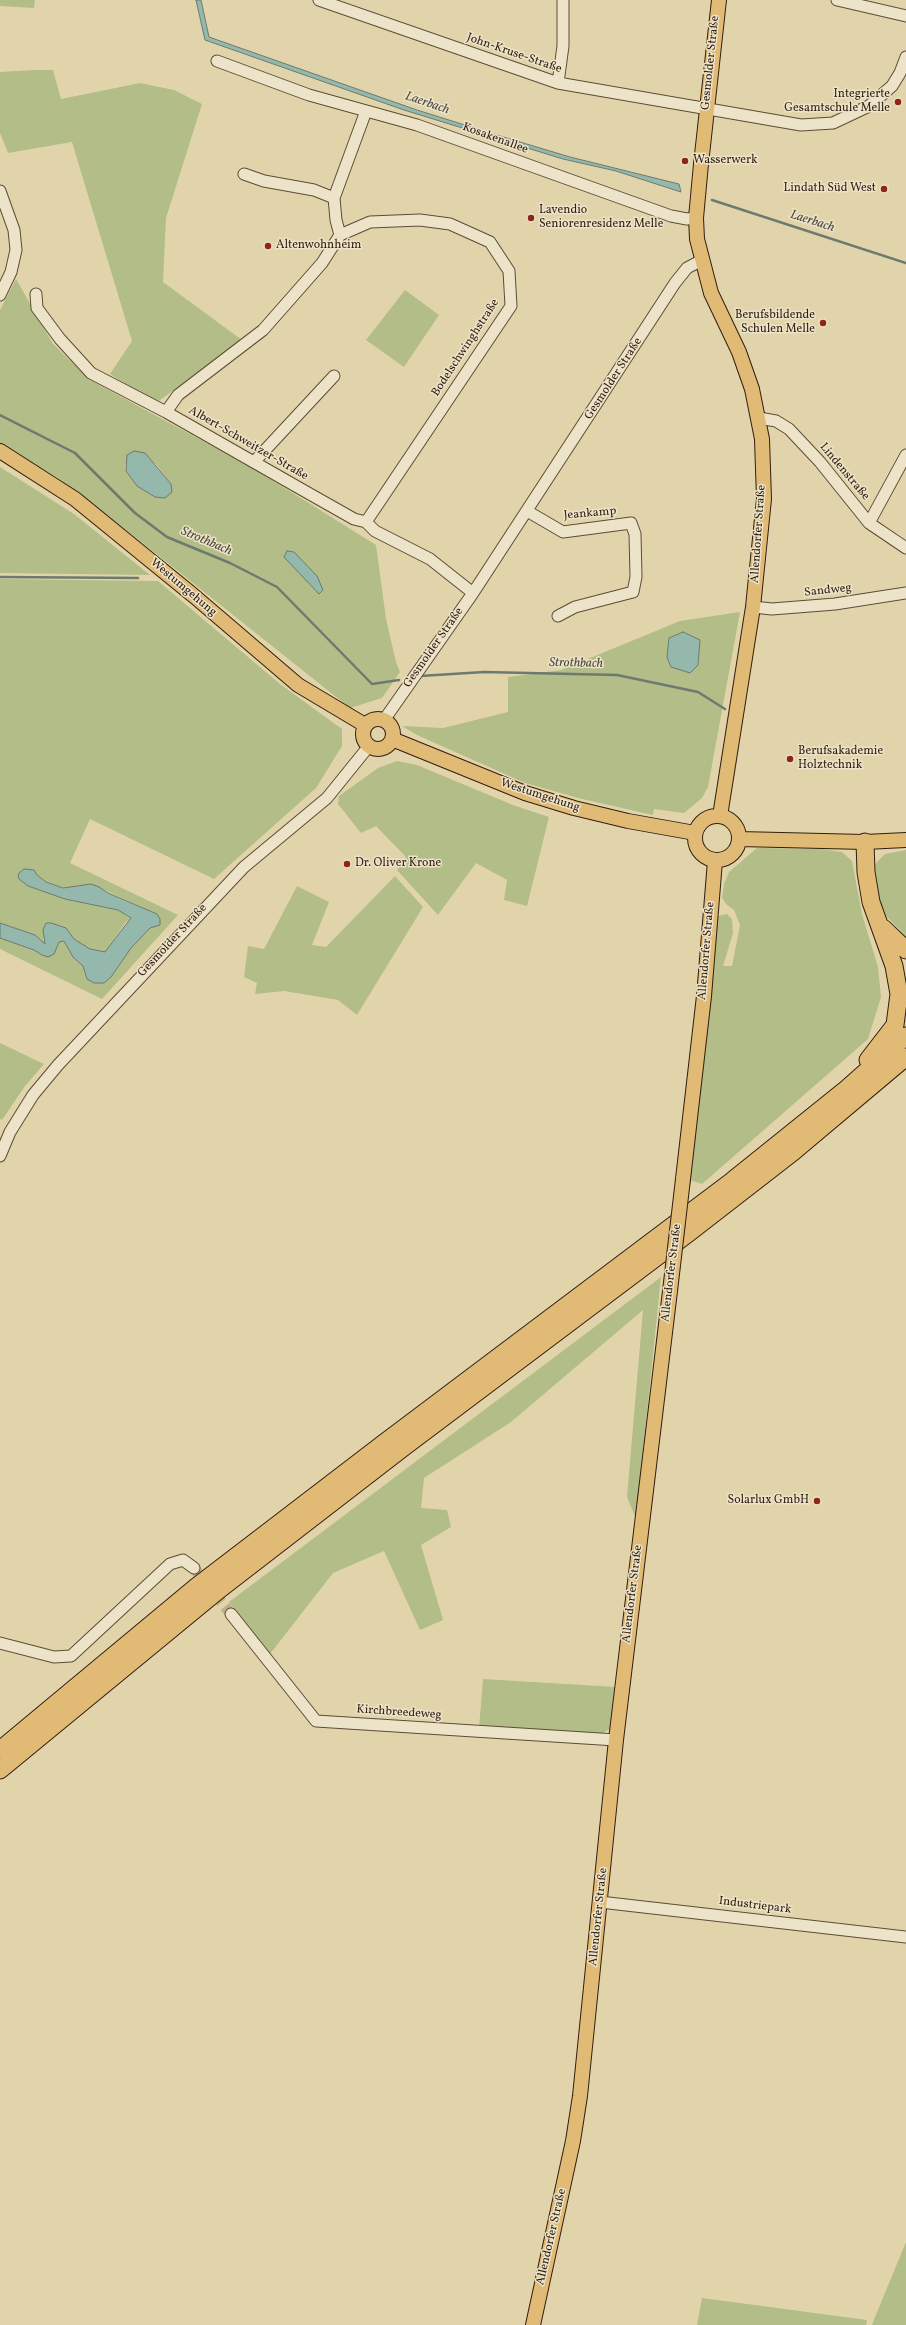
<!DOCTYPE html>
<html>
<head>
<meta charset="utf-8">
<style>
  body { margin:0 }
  canvas { display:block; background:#e2d4aa }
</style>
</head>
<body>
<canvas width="906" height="2325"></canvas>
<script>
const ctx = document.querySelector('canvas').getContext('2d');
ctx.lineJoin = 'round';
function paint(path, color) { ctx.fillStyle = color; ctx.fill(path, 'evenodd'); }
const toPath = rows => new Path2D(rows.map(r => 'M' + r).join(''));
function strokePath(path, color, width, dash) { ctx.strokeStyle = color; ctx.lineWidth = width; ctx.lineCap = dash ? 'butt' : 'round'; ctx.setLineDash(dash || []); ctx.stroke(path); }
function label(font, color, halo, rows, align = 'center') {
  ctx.font = font + ' Vollkorn,serif'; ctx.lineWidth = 3; ctx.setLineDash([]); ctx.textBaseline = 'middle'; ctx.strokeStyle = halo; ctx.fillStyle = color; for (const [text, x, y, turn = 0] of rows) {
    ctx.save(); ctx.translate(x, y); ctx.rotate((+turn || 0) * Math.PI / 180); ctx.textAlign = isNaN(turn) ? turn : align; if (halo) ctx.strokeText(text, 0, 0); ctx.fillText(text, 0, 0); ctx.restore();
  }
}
paint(toPath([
  [0,0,35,0,34,8,0,6],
  [34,70,53,70,61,99,140,83,174,90,202,104,166,218,163,282,242,340,156,403,110,374,132,341,72,142,8,153,0,133,0,72],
  [16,279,53,344,90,380,251,467,376,545,386,619,396,662,400,672,382,698,350,708,125,529,58,478,0,444,0,310],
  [156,464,171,484,155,497,137,486,126,471,125,465],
  [405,290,439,315,404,367,366,340],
  [0,467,74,514,150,575,0,573],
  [0,579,158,581,280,684,342,729,342,746,316,788,214,879,90,819,70,863,178,915,102,999,0,949,0,938,34,949,42,955,57,948,59,942,64,941,73,957,83,966,85,974,111,977,131,948,150,928,157,914,91,884,63,888,46,882,37,875,18,874,19,879,28,886,65,899,118,910,131,919,126,922,105,952,90,949,74,939,66,928,43,937,45,945,35,935,0,923],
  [740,612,708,787,702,798,684,813,654,809,653,815,582,799,525,783,417,735,402,726,443,728,508,712,508,677,561,670,680,621],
  [397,761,417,765,513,805,549,817,527,906,504,900,507,880,476,863,438,915,397,870,406,857,376,826,361,833,338,804,339,796,378,768],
  [757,848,821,849,842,852,852,861,862,914,878,967,881,997,868,1039,702,1184,690,1180,718,916,727,914,732,919,733,933,723,966,732,966,740,925,734,910,727,905,722,898,724,884,729,872],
  [906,850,906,936,887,917,875,887,873,869,876,863,885,854],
  [395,876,423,907,357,1015,338,1000,284,991,255,994,257,983,244,977,248,946,264,949,297,886,329,902,312,945,326,947],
  [0,1043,44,1064,25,1086,2,1120,0,1119],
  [661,1277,636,1519,627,1497,643,1310,511,1422,424,1478,421,1508,447,1510,451,1527,421,1545,443,1620,420,1630,384,1551,333,1573,270,1654,229,1602],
  [483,1679,616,1687,611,1728,600,1735,479,1728],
  [906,2242,906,2325,872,2325,875,2317],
  [702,2298,867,2320,866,2325,697,2325]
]), '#b3bd88');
const water = toPath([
  [196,0,201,0,209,37,417,110,500,136,570,157,679,184,681,192,616,171,563,159,404,110,205,40,196,0],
  [134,451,145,453,171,484,172,492,165,498,155,497,137,486,126,471,127,455,134,451],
  [287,551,294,552,317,576,323,590,319,594,284,557,287,551],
  [683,632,700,640,698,665,690,673,671,667,667,657,669,638,683,632],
  [24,869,34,870,37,875,46,882,63,888,91,884,99,887,108,893,157,914,160,919,160,925,150,928,131,948,111,977,104,983,94,983,87,979,83,966,73,957,64,941,59,942,54,954,48,957,42,955,34,950,0,938,0,923,35,935,45,944,43,930,46,923,51,923,66,928,74,939,90,949,105,952,131,918,118,910,65,899,28,886,19,879,18,874,24,869]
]);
paint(water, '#95b8ad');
strokePath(water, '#6d7a6f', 1);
strokePath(toPath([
  [712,200,906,263],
  [0,415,75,453,135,513,167,537,230,563,277,587,372,684,399,680],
  [0,577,138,578],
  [420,676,484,672,617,675,698,692,725,709]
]), '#6d7a6f', 2.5);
strokePath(toPath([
  [194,1568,231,1614]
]), '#beb08b', 11, [11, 5.5]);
const minor = toPath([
  [319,0,558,83,801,125,833,123,869,106,892,86,900,73,906,57],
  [837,0,906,16],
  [217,61,309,95,417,125,671,216,687,219,696,218],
  [558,83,563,46,563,0],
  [244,174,264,181,314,190,334,198],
  [0,191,14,230,16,250,11,272,0,295],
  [340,235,336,220,334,198,366,111],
  [36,294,37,308,60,339,91,373,166,412,301,489,354,519,366,522,375,531,430,559,473,593],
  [166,412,178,395,263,330,322,263,340,235,370,222,420,220,450,224,490,242,509,271,511,306,366,522],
  [759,418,776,421,789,429,820,462,869,523,906,548],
  [254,462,334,376],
  [527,511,563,532,631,523,635,534,636,577,633,592,575,607,558,616],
  [869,523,906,455],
  [753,607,772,609,835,604,906,593],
  [384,720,473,593,675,283,687,268,702,260],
  [0,1156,10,1132,33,1095,58,1065,244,867,327,798,369,746],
  [231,1614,316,1721,616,1740],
  [0,1643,54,1657,71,1656,170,1564,183,1560,194,1568],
  [600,1902,906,1937]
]);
const major = toPath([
  [719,0,701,164,696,218,697,239,711,293,739,352,752,389,762,439,764,499,753,607,720,816],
  [0,451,75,499,194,596,298,685,365,725],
  '363 734a15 15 0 1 1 30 0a15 15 0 1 1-30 0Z',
  [392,739,525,793,574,808,628,821,695,833],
  '695 838a22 22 0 1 1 44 0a22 22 0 1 1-44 0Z',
  [739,839,865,842,906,840],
  [683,1179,704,996,715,861],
  [533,2325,573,2141,580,2096,616,1740,670,1291]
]);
const highway = toPath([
  [865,842,866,872,871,902,894,966,899,994,895,1025,868,1060],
  [883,928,906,950],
  [0,1750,196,1587,384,1443,732,1181,844,1091,906,1036],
  [0,1770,220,1589,404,1447,690,1232,793,1152,906,1057]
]);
strokePath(minor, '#5c4c37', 13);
strokePath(major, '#301e11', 16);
strokePath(highway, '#301e11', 19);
strokePath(minor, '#ece3c8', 11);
strokePath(major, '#e1ba75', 14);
strokePath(highway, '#e1ba75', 17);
const majorBridge = toPath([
  [670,1291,683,1179]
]);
strokePath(majorBridge, '#301e11', 16, []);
strokePath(majorBridge, '#e1ba75', 14);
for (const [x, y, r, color] of [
  [898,102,4,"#8f2418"],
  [685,161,4,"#8f2418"],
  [884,189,4,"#8f2418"],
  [531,218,4,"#8f2418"],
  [268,246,4,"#8f2418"],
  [823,323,4,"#8f2418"],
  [790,759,4,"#8f2418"],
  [347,864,4,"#8f2418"],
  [817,1501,4,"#8f2418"]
]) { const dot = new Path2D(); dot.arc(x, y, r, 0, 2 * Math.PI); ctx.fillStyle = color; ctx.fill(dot); strokePath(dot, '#ece3c8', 1.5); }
label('12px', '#301e11', '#ece3c8', [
  ["John-Kruse-Straße",514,54,19],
  ["Gesmolder Straße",711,63,-84],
  ["Kosakenallee",495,139,20],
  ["Bodelschwinghstraße",466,348,-57],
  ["Gesmolder Straße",614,379,-57],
  ["Albert-Schweitzer-Straße",248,444,30],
  ["Lindenstraße",844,472,50],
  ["Jeankamp",590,514,-5],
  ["Allendorfer Straße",759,534,-86],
  ["Westumgehung",183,588,40],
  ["Sandweg",828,591,-6],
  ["Gesmolder Straße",434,648,-55],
  ["Westumgehung",540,796,18],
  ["Gesmolder Straße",173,941,-47],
  ["Allendorfer Straße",707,951,-85],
  ["Allendorfer Straße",672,1273,-83],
  ["Allendorfer Straße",633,1594,-83],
  ["Kirchbreedeweg",399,1713,4],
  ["Industriepark",755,1906,7],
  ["Allendorfer Straße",599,1917,-84],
  ["Allendorfer Straße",552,2237,-77]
]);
label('12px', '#301e11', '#ece3c8', [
  ["Integrierte",890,95,"right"],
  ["Gesamtschule Melle",890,109,"right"],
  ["Wasserwerk",693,161],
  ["Lindath Süd West",876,189,"right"],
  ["Lavendio",539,211],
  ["Seniorenresidenz Melle",539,225],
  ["Altenwohnheim",276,246],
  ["Berufsbildende",815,316,"right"],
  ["Schulen Melle",815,330,"right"],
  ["Berufsakademie",798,752],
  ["Holztechnik",798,766],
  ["Dr. Oliver Krone",355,864],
  ["Solarlux GmbH",809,1501,"right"]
], 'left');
label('italic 13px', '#4e4c40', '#ece3c8', [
  ["Laerbach",427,104,19],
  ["Laerbach",812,222,18],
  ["Strothbach",206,542,23],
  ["Strothbach",576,664,1]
]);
</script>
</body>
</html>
